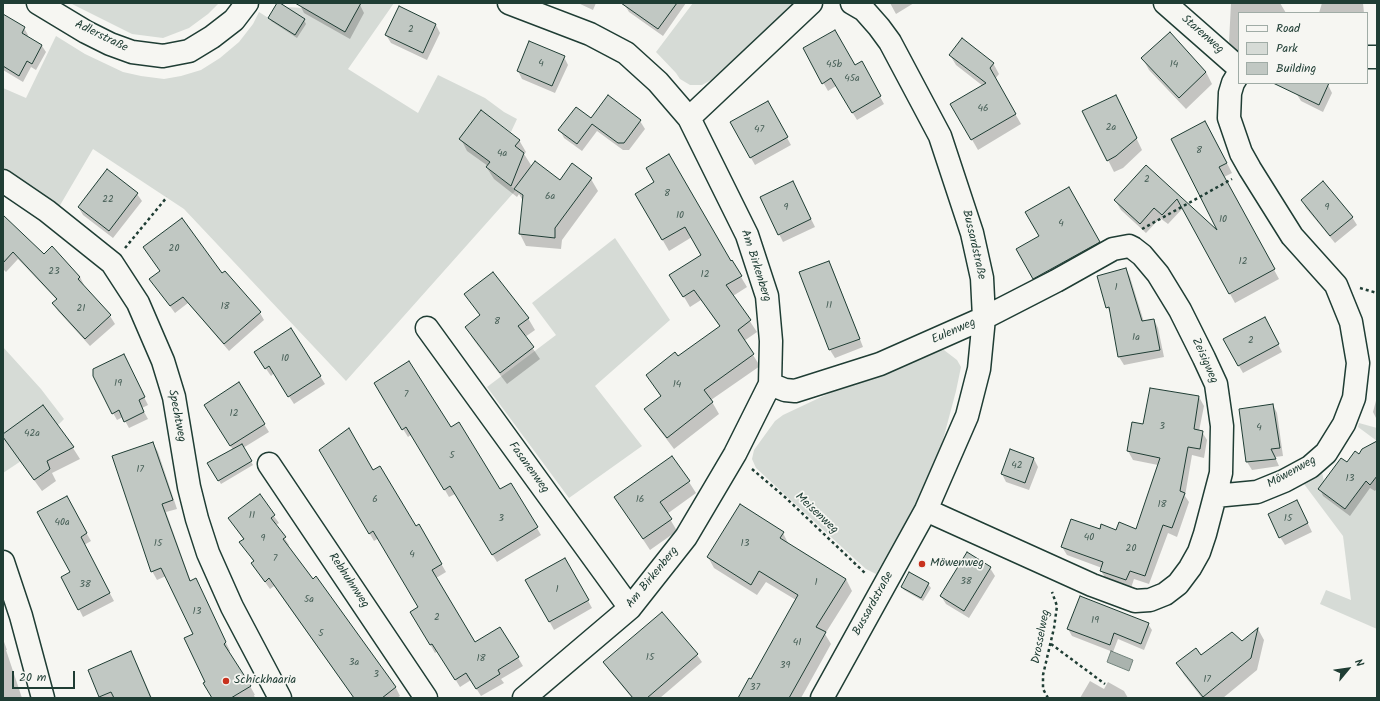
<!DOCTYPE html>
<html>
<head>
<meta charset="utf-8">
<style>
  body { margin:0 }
  #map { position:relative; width:1380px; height:701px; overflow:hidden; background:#f6f6f2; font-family:Kalam,sans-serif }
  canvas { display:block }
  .frame { position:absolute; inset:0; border:4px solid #1f3d34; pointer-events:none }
  .legend { position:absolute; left:1238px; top:12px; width:130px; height:72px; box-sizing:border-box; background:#f6f6f2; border:1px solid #a0aca6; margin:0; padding:5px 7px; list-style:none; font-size:12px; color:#1f3d34 }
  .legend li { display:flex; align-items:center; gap:8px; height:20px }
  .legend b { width:20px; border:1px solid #a0aca6 }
  .north { position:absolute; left:1328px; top:649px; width:40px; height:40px; -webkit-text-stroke:3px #f6f6f2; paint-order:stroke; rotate:61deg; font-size:11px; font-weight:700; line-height:16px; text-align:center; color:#1f3d34 }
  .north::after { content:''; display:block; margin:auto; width:14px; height:18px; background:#1f3d34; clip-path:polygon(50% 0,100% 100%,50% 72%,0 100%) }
  .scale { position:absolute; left:12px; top:671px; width:63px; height:18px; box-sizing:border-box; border:2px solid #1f3d34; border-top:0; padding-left:5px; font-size:12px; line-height:14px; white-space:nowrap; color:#1f3d34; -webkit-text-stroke:3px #f6f6f2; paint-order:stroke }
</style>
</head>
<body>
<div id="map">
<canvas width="1380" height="701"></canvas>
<div class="frame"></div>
<ul class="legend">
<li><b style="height:5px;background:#f6f6f2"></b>Road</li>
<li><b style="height:11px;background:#d6dbd6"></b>Park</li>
<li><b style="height:11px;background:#c1c8c3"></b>Building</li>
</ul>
<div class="north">N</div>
<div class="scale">20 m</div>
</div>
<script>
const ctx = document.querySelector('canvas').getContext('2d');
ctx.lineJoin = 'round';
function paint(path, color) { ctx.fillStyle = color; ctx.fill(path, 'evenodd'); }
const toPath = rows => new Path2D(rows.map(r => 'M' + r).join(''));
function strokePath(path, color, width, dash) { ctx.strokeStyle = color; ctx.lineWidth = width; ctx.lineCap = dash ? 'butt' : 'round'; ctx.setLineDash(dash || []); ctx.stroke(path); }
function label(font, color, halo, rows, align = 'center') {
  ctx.font = font + ' Kalam,sans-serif'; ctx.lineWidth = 3.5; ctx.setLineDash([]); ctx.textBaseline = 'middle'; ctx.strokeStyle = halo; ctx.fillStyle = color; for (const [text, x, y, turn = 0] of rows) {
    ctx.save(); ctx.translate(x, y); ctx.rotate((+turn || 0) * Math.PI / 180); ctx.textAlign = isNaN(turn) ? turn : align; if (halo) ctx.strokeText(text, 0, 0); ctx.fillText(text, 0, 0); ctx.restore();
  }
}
paint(toPath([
  [70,3,219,3,208,14,189,28,163,38,132,34],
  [358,3,394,3,348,69,418,113,438,75,485,98,504,112,517,119,511,132,481,111,460,139,490,162,486,168,516,190,346,381,184,209,93,149,59,207,30,185,3,169,3,88,26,98,56,36,85,54,123,72,141,76,164,79,181,76,201,70,220,58,239,42,253,24,259,12,295,35,305,19,284,7,304,8,345,31,360,4],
  [693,3,796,3,711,80,702,85,690,85,680,79,676,73,656,52],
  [615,238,670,320,595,386,642,446,569,498,487,387,556,335,532,303],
  [3,347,41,389,64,419,58,425,3,434],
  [944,350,957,360,961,367,956,391,940,451,921,495,876,574,866,569,856,560,756,468,752,459,754,450,775,421,783,415,834,391,878,374,936,351],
  [1359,423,1377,428,1377,441,1358,427],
  [3,437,21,461,3,473],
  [1321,467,1324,482,1329,497,1345,509,1366,481,1370,484,1377,476,1377,629,1320,604,1326,590,1351,600,1343,536,1301,480]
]), '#d6dbd6');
const water = toPath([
  [1111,651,1133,660,1129,671,1107,662,1111,651]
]);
paint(water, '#aab3ae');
strokePath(water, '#72847d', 1);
paint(toPath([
  [301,3,356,3,360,5,364,13,350,39,304,13,300,5],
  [578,3,596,3,593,10],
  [625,3,686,3,663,36,629,12,624,4],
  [890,3,914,3,896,14],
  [1231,3,1280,3,1286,13,1239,13,1239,56,1229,42],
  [1322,3,1363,3,1364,13,1319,13],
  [399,7,436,25,440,33,427,60,391,43,386,35],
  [3,16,24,28,28,35,27,37,42,46,46,52,36,70,31,67,23,82,3,70],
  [269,18,304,20,306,24,297,38,271,21],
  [1169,33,1206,72,1212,84,1186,109,1149,70,1143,59],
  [804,49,855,66,861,63,884,104,857,120,836,86,828,91],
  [950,55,993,63,999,74,995,79,1021,124,978,150,952,105,983,86,956,65],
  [564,57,568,65,555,93,522,79,518,71],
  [1299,83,1323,83,1328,85,1332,93,1323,112,1301,101,1296,93],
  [608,97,640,121,645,129,629,150,623,150,597,131,582,151,564,138,560,130,591,120],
  [767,102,791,145,755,165,731,123],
  [1122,108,1142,150,1123,168,1114,172,1084,112],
  [1211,132,1232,173,1224,177,1279,279,1235,303,1183,208,1168,224,1160,218,1146,233,1121,210,1115,200,1146,167,1220,234],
  [461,139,519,140,526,152,524,154,531,165,529,170,560,181,591,179,598,191,562,240,561,249,526,246,520,234,523,201,519,194,517,197,494,179,487,168,488,166,467,151],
  [793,182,815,227,783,242,779,234],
  [655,183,731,263,732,262,747,287,733,296,757,332,744,341,760,366,711,400,719,414,674,449,652,420,645,409,661,397,647,375,677,357,720,327,701,300,690,307,671,275,703,255,692,237,669,251,636,194],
  [1068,189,1106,254,1040,290,1017,249,1040,236],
  [137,194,142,201,113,238,83,215,79,208],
  [1302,200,1352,217,1357,225,1335,243,1306,208],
  [3,217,44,255,80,277,84,285,83,286,110,316,115,324,90,346,58,311,53,303,57,300,18,259,6,272,3,269],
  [144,247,222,275,225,272,260,313,264,320,229,351,188,303,175,313,155,286,161,271],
  [829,262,833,270,863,347,835,358,830,350,800,273],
  [1126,269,1130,277,1144,322,1154,320,1158,328,1164,357,1124,365,1119,357,1112,315,1107,307],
  [466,294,528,318,535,330,525,337,540,359,507,384,473,339,466,327,480,316],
  [1269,326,1282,352,1243,373,1239,366],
  [260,360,320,376,325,384,294,404,274,373,271,376],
  [127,363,148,405,142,408,148,419,129,428,123,417,117,420,113,413],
  [379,391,451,429,500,491,511,484,541,535,497,562,455,494,449,497,412,434,408,437],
  [1199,397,1204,406,1199,431,1202,432,1207,440,1204,458,1192,455,1185,496,1189,502,1177,537,1168,533,1149,584,1134,579,1131,588,1106,579,1101,571,1102,568,1067,555,1062,547,1100,530,1137,530,1158,465,1133,460,1128,451,1133,423,1144,426],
  [1377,397,1377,420,1373,412],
  [1273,405,1277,413,1283,456,1275,457,1279,466,1252,470,1247,462,1240,410],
  [43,406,73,448,80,459,52,473,56,481,42,491,10,447,3,435],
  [210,413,264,424,269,432,243,448,253,465,221,484,209,464,233,450],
  [1377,442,1377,488,1375,491,1370,488,1350,516,1323,496,1320,489,1347,463],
  [153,443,158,452,177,509,166,512,191,582,200,588,230,651,228,652,250,686,255,695,254,695,255,698,213,698,206,682,194,635,166,576,157,580,152,571],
  [320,450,373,472,415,528,419,526,446,572,436,578,475,644,500,628,523,666,501,679,504,683,481,696,471,680,460,687,438,651,435,653,411,612,419,608,379,538,374,541],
  [1034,459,1038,467,1029,490,1006,482,1002,474],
  [689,482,696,493,667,514,677,531,650,550,615,497],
  [259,496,279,523,276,525,289,545,287,547,312,581,316,578,396,688,400,696,397,698,354,698,274,586,270,589,257,571,252,563,254,562,241,542,244,540,229,518],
  [66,497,91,541,84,545,114,601,83,617,79,609,72,572],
  [1301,509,1312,532,1285,545,1280,537],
  [783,533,789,545,846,579,852,591,825,634,831,644,801,698,739,698,751,680,796,600,766,582,757,595,714,568,708,557],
  [967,554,990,568,995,576,969,618,946,604,941,596],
  [565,559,592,608,554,630,527,580],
  [910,574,928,584,931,588,923,601,904,590,902,587],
  [662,613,697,655,702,662,660,698,632,698,609,670,604,663],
  [1148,624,1152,630,1144,650,1118,639,1113,652,1072,636,1068,629],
  [1258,629,1264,640,1257,670,1223,698,1202,698,1184,675,1177,663,1201,657,1242,642],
  [3,639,7,650,6,650,22,698,3,698],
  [130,652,137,664,152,698,101,698,100,696],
  [1090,681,1104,689,1108,682,1124,691,1128,698,1080,698]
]), '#0003');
const building = toPath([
  [277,3,280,3,305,19,295,35,268,18,277,3],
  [295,3,361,3,345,32,295,3],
  [621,3,677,3,658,29,621,3],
  [399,6,436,24,423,53,385,35,399,6],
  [3,14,25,27,22,33,42,45,32,64,27,61,19,76,3,66,3,14],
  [835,30,855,65,862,61,881,96,852,113,831,78,822,84,803,48,835,30],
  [1170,32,1206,72,1179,98,1141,58,1170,32],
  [962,38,994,63,990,68,1016,114,971,140,950,104,986,83,949,55,962,38],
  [529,41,565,56,552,86,517,71,529,41],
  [1273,83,1329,83,1319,105,1273,83],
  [608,95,641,120,624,143,618,143,592,124,577,144,558,130,576,107,591,118,608,95],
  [1116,95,1137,138,1116,156,1107,161,1082,111,1116,95],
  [768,101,788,137,750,158,730,122,768,101],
  [481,110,520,140,515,146,524,153,511,186,486,167,490,162,459,139,481,110],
  [1205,121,1227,163,1219,167,1275,269,1229,294,1177,199,1162,215,1154,208,1140,224,1114,200,1146,165,1217,230,1171,139,1205,121],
  [669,154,731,261,732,260,742,276,726,285,751,320,738,330,754,354,704,390,713,402,667,438,644,409,661,396,646,375,675,352,678,356,720,326,694,290,683,297,669,275,701,255,685,227,662,240,635,194,654,182,646,168,669,154],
  [535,161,560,180,572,163,592,178,555,228,555,238,519,234,523,195,514,189,535,161],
  [107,169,138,193,109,231,78,207,107,169],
  [793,181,811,219,778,235,760,197,793,181],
  [1323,181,1353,217,1330,236,1301,200,1323,181],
  [1069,187,1100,242,1033,279,1016,249,1039,236,1025,212,1069,187],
  [3,215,44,254,52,246,80,277,78,279,111,315,85,339,52,303,57,299,13,252,3,263,3,215],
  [182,218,222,273,225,271,261,312,224,344,183,297,170,306,149,279,160,271,143,247,182,218],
  [829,261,860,339,829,350,799,272,829,261],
  [1126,268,1142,321,1154,319,1160,350,1118,357,1109,307,1106,308,1097,276,1126,268],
  [493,272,529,318,518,326,534,347,500,373,465,327,480,315,464,294,493,272],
  [1265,317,1279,344,1238,366,1223,339,1265,317],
  [291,328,321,376,288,397,269,366,265,369,254,352,291,328],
  [124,354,145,397,139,400,144,412,124,422,119,410,112,414,93,376,93,369,124,354],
  [409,361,451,427,459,422,500,489,511,483,538,527,492,555,450,486,444,490,406,427,402,430,374,383,409,361],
  [239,382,265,424,230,446,204,405,239,382],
  [1150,388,1199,396,1194,429,1203,431,1200,449,1188,447,1180,491,1185,493,1172,528,1163,525,1145,576,1130,571,1126,580,1100,571,1103,562,1061,547,1071,519,1100,529,1101,524,1116,530,1119,522,1136,529,1160,458,1127,451,1132,422,1143,424,1150,388],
  [1273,404,1280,448,1271,449,1276,459,1246,462,1239,409,1273,404],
  [43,405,74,447,47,461,50,469,34,480,3,437,3,434,43,405],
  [349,428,373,470,380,466,416,526,419,524,442,564,432,570,475,642,500,627,519,657,498,670,500,674,476,689,466,673,455,680,432,644,430,645,410,612,418,607,373,531,369,534,319,450,349,428],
  [1377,441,1377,476,1370,485,1366,481,1345,509,1318,489,1341,458,1347,462,1355,451,1359,454,1362,449,1377,441],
  [153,442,173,500,162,504,190,581,196,578,226,642,224,644,251,686,231,698,212,698,203,683,205,682,184,638,193,634,161,568,151,572,112,456,153,442],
  [242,444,252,461,218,481,207,463,242,444],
  [1010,449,1034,458,1025,483,1001,474,1010,449],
  [672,456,690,481,660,502,672,519,643,539,614,497,672,456],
  [260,494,275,515,271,518,286,537,283,539,313,579,316,576,396,687,382,698,354,698,269,578,265,582,251,563,254,561,239,542,244,539,228,518,260,494],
  [67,496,87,533,81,537,110,593,78,610,61,577,70,572,37,512,67,496],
  [1297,500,1308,523,1279,538,1268,514,1297,500],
  [740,504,784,532,780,538,846,579,816,627,826,632,789,698,738,698,749,678,751,679,798,595,759,571,751,585,707,557,740,504],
  [967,552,991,567,964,611,940,596,967,552],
  [565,558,589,600,549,622,525,580,565,558],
  [909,572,929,583,921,598,901,587,909,572],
  [1080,596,1149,623,1141,644,1114,633,1110,645,1067,629,1080,596],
  [662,612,698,654,647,698,633,698,603,662,662,612],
  [1258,628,1251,658,1203,697,1176,663,1196,648,1201,655,1232,632,1242,641,1258,628],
  [131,651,151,698,114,698,111,692,99,697,88,670,131,651]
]);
paint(building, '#c1c8c3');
strokePath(building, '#1f3d34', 1);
const street = toPath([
  [38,3,86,32,110,44,132,52,163,56,189,51,212,37,234,20,247,3],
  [509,3,590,34,626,53,658,82,689,118,747,235,767,296,771,341,770,384,735,454,686,537,630,608,524,698],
  [1165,3,1239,68],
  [1367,57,1377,57],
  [689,118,811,3],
  [3,181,47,211,112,263,138,303,163,361,174,397,189,487,197,519,208,553,232,607,280,698],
  [427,328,630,608],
  [770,384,785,390,795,391,880,364,984,318,1056,281,1113,249,1129,246,1133,248,1142,255,1158,274,1180,310,1204,358,1216,384,1222,426,1221,473,1205,534,1199,552,1190,568,1178,584,1165,594,1150,600,1135,601,1092,585,926,510],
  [269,464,426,698],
  [1215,496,1257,492,1284,481,1310,467,1326,453,1344,424,1354,398,1358,363,1351,322,1336,285,1292,236,1250,169,1241,153,1229,118,1230,93,1233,83,1239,73],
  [3,562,21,616,43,698],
  [822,698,926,510,967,416,979,369,984,318,982,278,972,233,940,136,890,42,879,27,864,10,852,3]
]);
strokePath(street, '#1f3d34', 25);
strokePath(toPath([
  [1142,229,1232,179],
  [125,248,167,197],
  [1360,288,1377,293],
  [752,469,786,498,866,574],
  [1051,644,1105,684],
  [1048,698,1043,689,1043,675,1054,628,1057,606,1052,592]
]), '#1f3d34', 2.5, [3, 3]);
strokePath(street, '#f6f6f2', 22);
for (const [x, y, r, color] of [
  [922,564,4,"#c8321e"],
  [226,681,4,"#c8321e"]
]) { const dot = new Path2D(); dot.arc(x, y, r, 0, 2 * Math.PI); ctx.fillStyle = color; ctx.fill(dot); strokePath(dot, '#f6f6f2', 1.5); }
label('10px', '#486058', null, [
  ["2",411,30],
  ["4",541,64],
  ["45b",834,65],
  ["14",1174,65],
  ["45a",852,79],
  ["46",983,109],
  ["2a",1111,128],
  ["47",759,130],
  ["8",1199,151],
  ["4a",502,154],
  ["2",1147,180],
  ["8",667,194],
  ["6a",550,197],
  ["22",108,200],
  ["9",786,208],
  ["9",1327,208],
  ["10",680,216],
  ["10",1223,220],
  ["4",1061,224],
  ["20",174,249],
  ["12",1243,262],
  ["23",54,272],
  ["12",705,275],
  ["1",1116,288],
  ["11",829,306],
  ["18",225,307],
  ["21",81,309],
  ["8",497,322],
  ["1a",1136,338],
  ["2",1251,341],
  ["10",285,359],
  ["19",118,384],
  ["14",677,385],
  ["7",406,395],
  ["12",234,414],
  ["3",1162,427],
  ["4",1259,428],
  ["42a",32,434],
  ["5",452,456],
  ["42",1017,466],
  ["17",140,470],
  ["13",1350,479],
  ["6",375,500],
  ["16",640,500],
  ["18",1162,505],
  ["11",252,516],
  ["3",501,519],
  ["15",1288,519],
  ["40a",62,523],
  ["40",1089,538],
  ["9",263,539],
  ["15",158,544],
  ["13",745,544],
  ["20",1131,549],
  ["4",412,555],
  ["7",275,559],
  ["38",966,582],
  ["1",816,583],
  ["38",85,585],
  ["1",557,590],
  ["5a",309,600],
  ["13",197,612],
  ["2",437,618],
  ["19",1095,621],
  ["5",321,634],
  ["41",797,643],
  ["15",650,658],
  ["18",481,659],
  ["3a",354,663],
  ["39",785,666],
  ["3",376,675],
  ["17",1207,680],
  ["37",755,688]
]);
label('12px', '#1f3d34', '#f6f6f2', [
  ["Starenweg",1202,35,41],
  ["Adlerstraße",101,37,26],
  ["Bussardstraße",973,245,77],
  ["Am Birkenberg",755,266,72],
  ["Eulenweg",954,332,-24],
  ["Zeisigweg",1204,361,66],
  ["Spechtweg",176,416,79],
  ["Fasanenweg",528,468,54],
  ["Möwenweg",1292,473,-29],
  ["Meisenweg",816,514,43],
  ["Am Birkenberg",653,578,-51],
  ["Rebhuhnweg",348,581,56],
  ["Bussardstraße",874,604,-61],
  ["Drosselweg",1042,637,-79]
]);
label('12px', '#1f3d34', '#f6f6f2', [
  ["Möwenweg",930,564],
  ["Schickhaaria",234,681]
], 'left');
</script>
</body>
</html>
